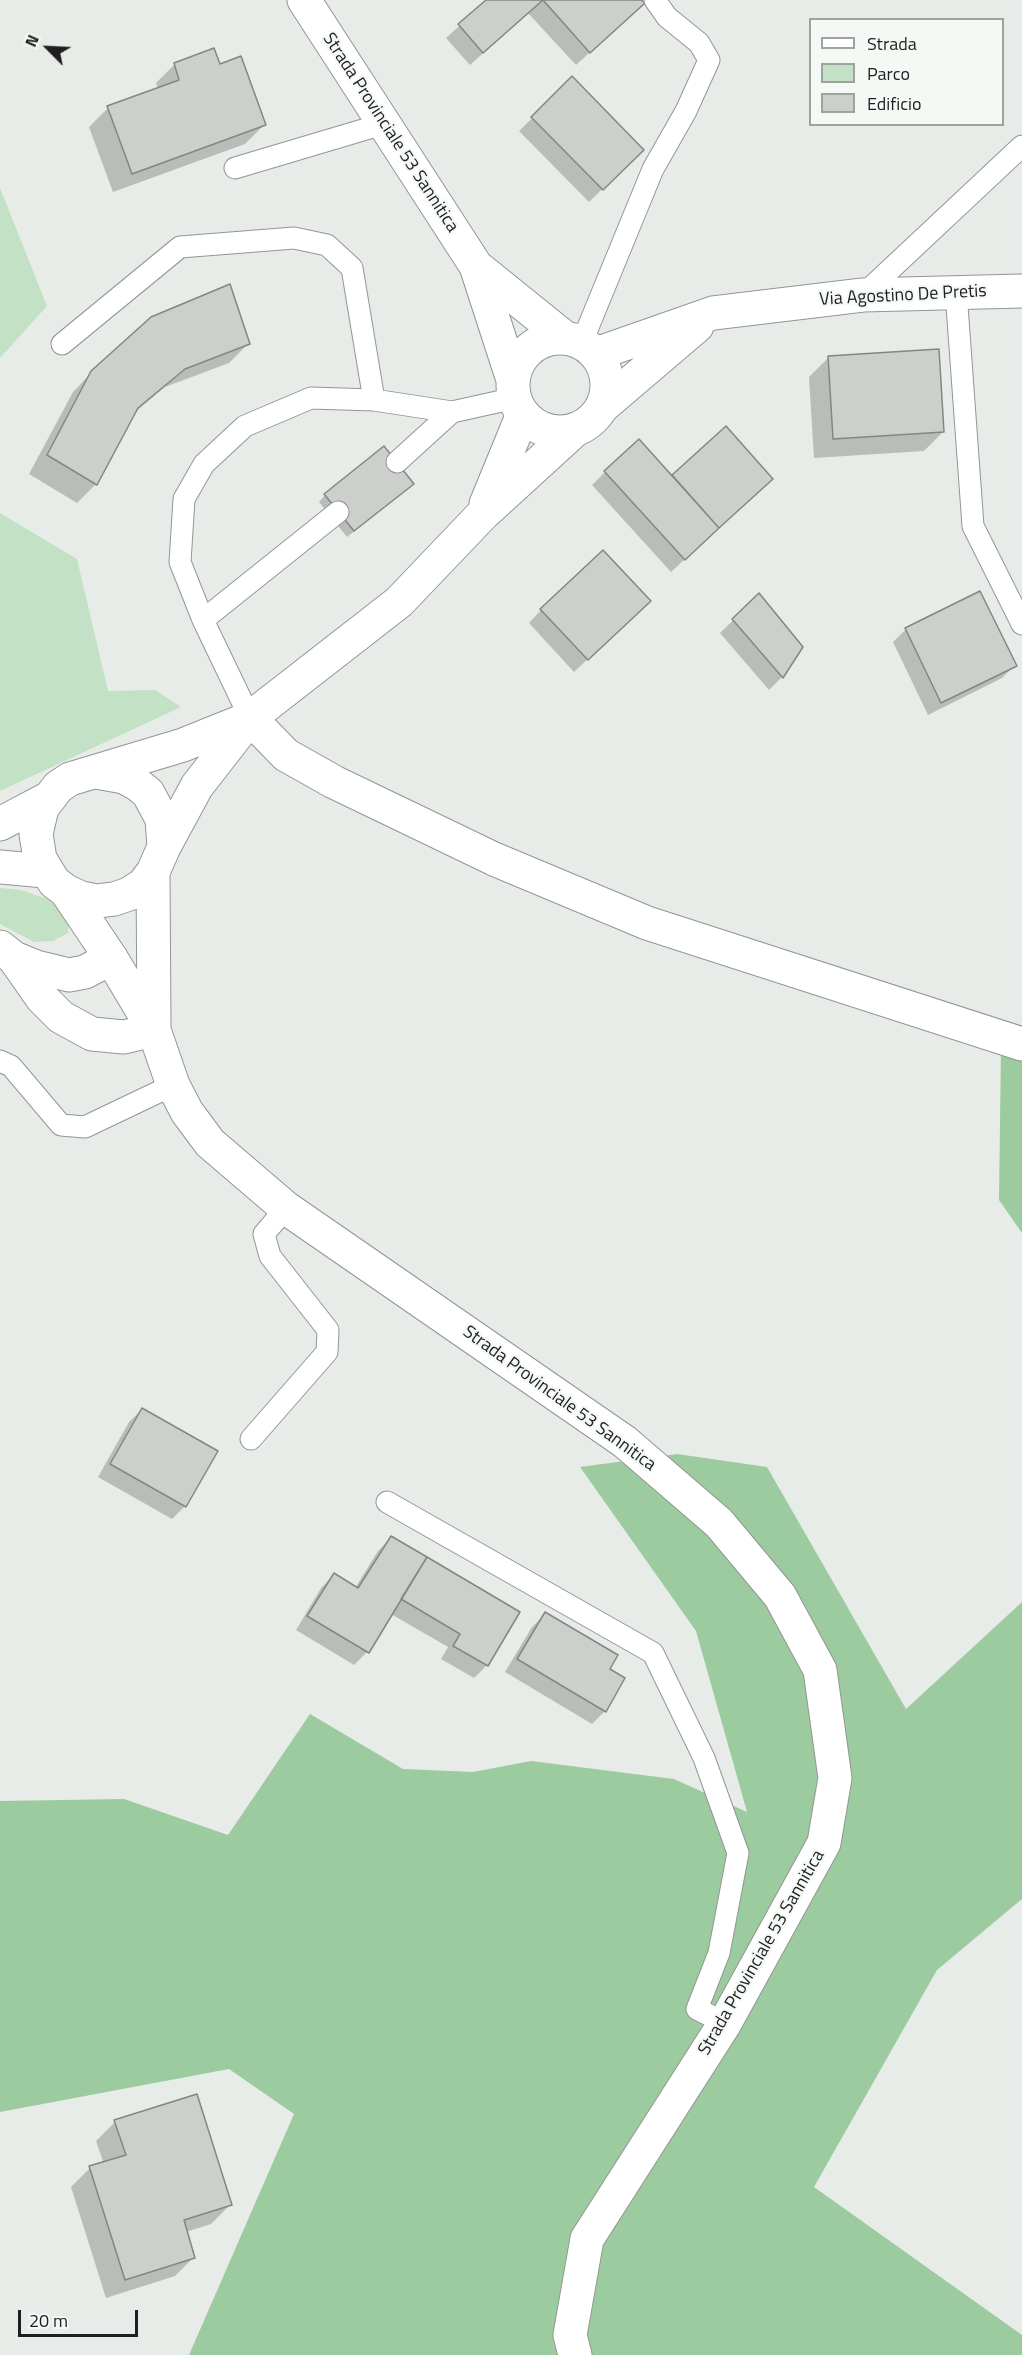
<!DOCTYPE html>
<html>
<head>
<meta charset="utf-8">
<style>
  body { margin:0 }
  #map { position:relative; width:1022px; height:2355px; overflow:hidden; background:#e8ece8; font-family:"Titillium Web",sans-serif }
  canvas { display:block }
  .legend { position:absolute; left:809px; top:18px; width:195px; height:108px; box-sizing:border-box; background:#f5f9f5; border:2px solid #9fa29f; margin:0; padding:8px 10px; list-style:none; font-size:18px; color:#1e1f1e }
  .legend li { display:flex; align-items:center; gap:12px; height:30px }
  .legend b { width:30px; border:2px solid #9fa29f }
  .north { position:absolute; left:18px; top:18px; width:60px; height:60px; -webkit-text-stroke:4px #f5f9f5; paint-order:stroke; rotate:294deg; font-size:16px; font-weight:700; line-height:24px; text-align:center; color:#1e1f1e }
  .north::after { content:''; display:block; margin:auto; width:21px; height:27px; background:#1e1f1e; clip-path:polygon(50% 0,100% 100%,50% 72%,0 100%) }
  .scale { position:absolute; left:18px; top:2310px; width:120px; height:27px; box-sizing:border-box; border:3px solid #1e1f1e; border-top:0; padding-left:8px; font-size:18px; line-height:21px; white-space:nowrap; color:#1e1f1e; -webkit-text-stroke:4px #f5f9f5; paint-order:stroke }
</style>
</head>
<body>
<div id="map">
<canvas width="1022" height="2355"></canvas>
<ul class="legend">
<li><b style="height:8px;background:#fff"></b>Strada</li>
<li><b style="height:16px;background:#c3e1c4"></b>Parco</li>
<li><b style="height:16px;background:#cccfcc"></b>Edificio</li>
</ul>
<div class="north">N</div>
<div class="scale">20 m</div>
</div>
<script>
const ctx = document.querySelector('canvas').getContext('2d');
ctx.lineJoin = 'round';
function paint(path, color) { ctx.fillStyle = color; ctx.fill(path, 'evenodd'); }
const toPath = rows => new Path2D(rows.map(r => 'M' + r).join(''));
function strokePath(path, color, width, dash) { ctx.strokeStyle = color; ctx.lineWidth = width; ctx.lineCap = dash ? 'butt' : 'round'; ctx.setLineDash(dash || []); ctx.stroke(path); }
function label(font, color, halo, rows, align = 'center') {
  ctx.font = font + ' "Titillium Web",sans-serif'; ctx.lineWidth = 4.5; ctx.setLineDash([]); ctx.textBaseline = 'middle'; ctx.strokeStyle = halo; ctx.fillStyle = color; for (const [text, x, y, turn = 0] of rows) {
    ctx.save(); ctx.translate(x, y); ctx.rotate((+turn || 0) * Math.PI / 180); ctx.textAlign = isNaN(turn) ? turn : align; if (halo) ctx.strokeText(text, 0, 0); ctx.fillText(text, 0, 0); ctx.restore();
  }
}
paint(toPath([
  [0,188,47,306,0,358],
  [0,513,77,559,108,691,155,690,181,707,0,791],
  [0,888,21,890,45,898,59,906,69,917,68,933,53,941,34,942,0,924]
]), '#c3e1c4');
paint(toPath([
  [1001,1047,1022,1054,1022,1233,999,1200],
  [677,1454,767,1467,906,1709,1022,1602,1022,1899,937,1970,814,2187,1022,2335,1022,2355,189,2355,294,2114,229,2069,0,2112,0,1801,124,1799,228,1835,310,1714,403,1769,473,1772,531,1761,674,1779,747,1812,696,1631,580,1467]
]), '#9ccb9f');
paint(toPath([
  [488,0,639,0,630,16,576,65,528,13,470,65,446,38],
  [175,64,219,66,264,125,245,144,113,192,89,127,108,108,158,89,156,83],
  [572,79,642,150,589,202,519,131],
  [248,344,229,363,165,387,134,413,96,484,77,503,29,474,73,392,92,372],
  [828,358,943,432,924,451,814,458,809,377],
  [726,428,758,492,671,572,592,485,605,472,672,477],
  [406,490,347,537,319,502,325,495],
  [758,596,801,647,782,677,769,690,720,633],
  [541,610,636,614,574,672,529,623],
  [906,629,1015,665,1002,678,928,715,893,642],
  [142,1409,185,1506,172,1519,98,1477,129,1422],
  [391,1538,518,1612,487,1665,474,1678,441,1659,448,1647,391,1614,367,1652,354,1665,296,1630,321,1588,334,1575,355,1588,378,1551],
  [545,1614,608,1669,605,1711,592,1724,505,1672,532,1627],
  [115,2122,230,2205,211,2224,186,2232,194,2257,175,2276,106,2298,71,2187,90,2168,104,2164,96,2141]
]), '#0003');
const building = toPath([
  [486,0,543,0,483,53,458,24,486,0],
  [543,0,641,0,645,3,590,53,543,0],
  [214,48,220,64,241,56,266,125,132,174,107,106,179,80,174,63,214,48],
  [572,76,644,150,603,190,531,117,572,76],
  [230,284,250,344,185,369,138,408,97,485,47,455,91,371,151,317,230,284],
  [939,349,944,432,833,439,828,356,939,349],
  [726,426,773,479,719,528,672,475,726,426],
  [639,439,719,528,685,560,604,471,639,439],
  [384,446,414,484,354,531,324,494,384,446],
  [603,550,651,601,588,660,540,609,603,550],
  [980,591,1017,666,941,703,905,628,980,591],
  [759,593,803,647,783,678,732,619,759,593],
  [142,1408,218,1451,186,1507,110,1464,142,1408],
  [391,1536,427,1557,369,1653,307,1616,334,1573,358,1588,391,1536],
  [427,1557,520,1612,488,1666,453,1646,460,1634,401,1599,427,1557],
  [545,1612,618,1655,610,1669,625,1678,606,1712,517,1659,545,1612],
  [197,2094,232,2205,184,2220,195,2258,125,2280,89,2166,126,2155,114,2120,197,2094]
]);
paint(building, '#cccfcc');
strokePath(building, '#838783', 1.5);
const lane = toPath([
  [235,168,383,124],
  [956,292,973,526,1022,624],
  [863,295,1022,146],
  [582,342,653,169,686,111,709,60,699,43,667,17,655,0],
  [62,344,180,247,294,238,327,245,352,268,374,400],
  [397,462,452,412],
  [203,620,338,512],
  [250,718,203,620,180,562,184,499,204,464,245,426,311,398,374,400,452,412,515,398],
  [0,1061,11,1066,61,1125,85,1127,173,1085],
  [251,1439,327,1352,328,1330,270,1256,264,1234,286,1208],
  [387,1502,653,1653,704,1758,738,1853,719,1953,697,2009,725,2023]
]);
const street = toPath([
  [596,354,713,313,863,295,1022,291],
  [602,407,697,326],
  [250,718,286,755,334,782,494,859,647,923,1022,1044],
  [0,947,14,958,42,998,61,1017,92,1034,124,1037,154,1030],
  [14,958,36,967,69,975,85,972,111,958]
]);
const secondary = toPath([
  [304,0,476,266,513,380],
  [476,266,564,337],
  '513 385a47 47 0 1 1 94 0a47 47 0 1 1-94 0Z',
  [486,504,523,414],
  [250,718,183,745,70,779,58,787,42,808,36,834,40,859,54,882,66,891,81,898,97,901,114,899,129,894,143,885,153,872,164,847,197,786,250,718,399,602,483,514,575,430],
  [96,772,124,777,137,784,148,793,162,819,164,847],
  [0,824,49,798],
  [0,867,45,871],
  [153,872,154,1028],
  [66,891,111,958,154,1030,173,1085,187,1112,210,1143,286,1208,625,1442,719,1523,780,1596,820,1670,835,1778,824,1843,725,2023,587,2239,570,2335,575,2355]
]);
strokePath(lane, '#939693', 23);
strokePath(street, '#939693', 35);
strokePath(secondary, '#939693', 35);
strokePath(lane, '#fff', 21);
strokePath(street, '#fff', 33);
strokePath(secondary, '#fff', 33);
label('18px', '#1e1f1e', '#f5f9f5', [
  ["Strada Provinciale 53 Sannitica",390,133,57],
  ["Via Agostino De Pretis",903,296,-3],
  ["Strada Provinciale 53 Sannitica",559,1399,36],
  ["Strada Provinciale 53 Sannitica",762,1953,-60]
]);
</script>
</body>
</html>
